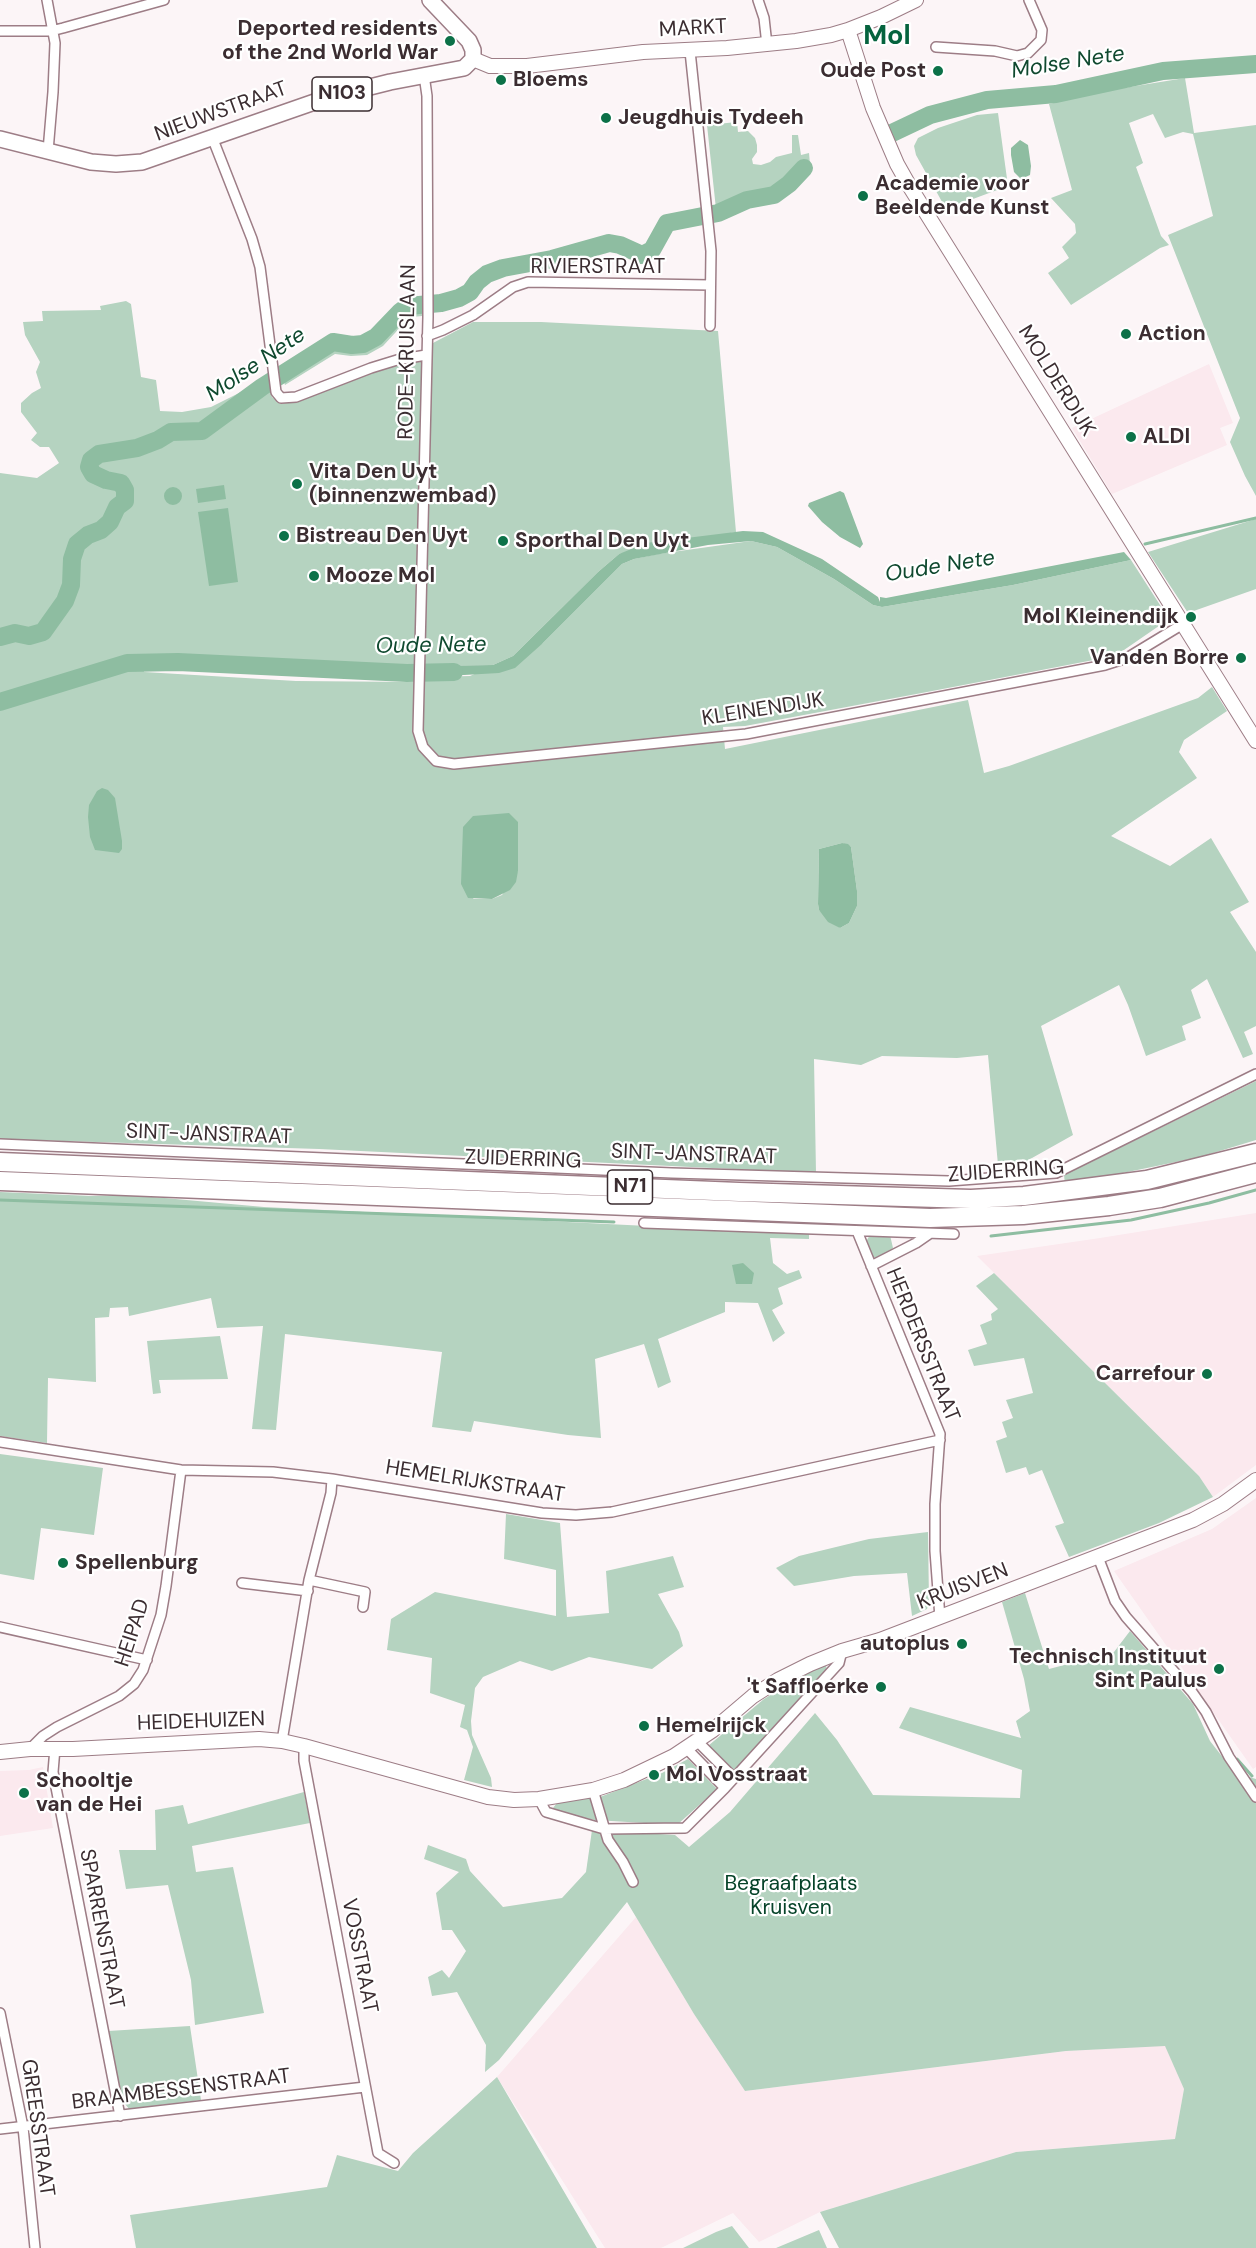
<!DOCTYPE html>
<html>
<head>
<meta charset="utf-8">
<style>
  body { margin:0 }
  canvas { display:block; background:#fcf5f7 }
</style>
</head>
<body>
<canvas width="1256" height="2248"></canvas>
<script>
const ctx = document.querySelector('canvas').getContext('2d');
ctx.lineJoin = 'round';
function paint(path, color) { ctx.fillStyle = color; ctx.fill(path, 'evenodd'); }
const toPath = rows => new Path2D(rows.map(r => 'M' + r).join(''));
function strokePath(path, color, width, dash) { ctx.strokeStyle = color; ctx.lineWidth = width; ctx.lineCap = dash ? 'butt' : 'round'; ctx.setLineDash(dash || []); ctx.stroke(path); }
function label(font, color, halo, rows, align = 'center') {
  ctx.font = font + ' "DM Sans",sans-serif'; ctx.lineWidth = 4.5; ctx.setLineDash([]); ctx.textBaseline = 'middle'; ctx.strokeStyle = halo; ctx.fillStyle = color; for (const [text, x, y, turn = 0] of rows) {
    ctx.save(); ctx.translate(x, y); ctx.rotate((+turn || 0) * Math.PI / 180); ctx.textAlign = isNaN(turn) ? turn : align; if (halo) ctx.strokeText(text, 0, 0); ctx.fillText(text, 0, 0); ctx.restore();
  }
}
paint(toPath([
  [1209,364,1233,423,1220,428,1227,445,1112,494,1072,428],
  [1256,1213,1256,1465,1213,1497,1199,1476,977,1256,1100,1238],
  [1256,1498,1256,1767,1253,1769,1114,1571,1212,1529],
  [43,1767,53,1828,0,1836,0,1771,29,1770],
  [636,1917,694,2014,745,2091,1066,2051,1165,2045,1184,2089,1175,2139,1016,2152,820,2212,759,2242,733,2213,661,2248,605,2248,497,2077]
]), '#fbe9ee');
paint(toPath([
  [1185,78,1194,133,1256,125,1256,496,1245,476,1230,442,1240,418,1168,235,1213,216,1193,134,1183,132,1165,138,1153,114,1129,123,1143,163,1136,167,1161,236,1169,245,1160,248,1071,305,1048,273,1069,258,1062,247,1076,233,1075,224,1051,198,1072,190,1049,104,1111,90],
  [998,113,1008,186,946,209,916,155,914,146,918,138,938,128,977,115],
  [737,122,738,132,748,131,755,138,757,145,757,152,752,159,753,164,761,165,770,162,776,157,792,153,792,135,798,135,801,155,809,153,810,164,800,168,788,181,773,192,749,197,716,209,707,125],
  [126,301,131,304,141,377,156,380,160,411,182,412,211,407,251,387,270,386,272,397,281,404,300,400,388,366,420,360,433,343,473,322,541,322,718,331,736,532,619,554,598,572,513,656,493,665,428,666,140,655,95,667,0,696,0,473,37,478,59,463,49,447,40,447,31,440,37,433,21,412,21,403,32,393,41,388,36,372,40,362,25,335,23,322,43,321,42,311,101,310,100,306],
  [422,304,422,316,412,317,407,320,383,346,367,355,351,356,335,354,285,385,281,374,312,354,333,342,352,345,363,344,376,337,400,312,408,306],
  [1256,519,1256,589,1188,613,1148,552],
  [751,541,777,547,834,579,873,605,882,607,1013,585,1131,560,1169,619,1124,650,1104,658,927,692,745,726,723,727,725,749,968,700,984,773,1009,766,1198,698,1212,687,1227,711,1184,740,1179,752,1197,778,1111,836,1170,866,1211,838,1249,902,1230,912,1256,952,1256,1026,1244,1032,1253,1054,1243,1058,1207,979,1191,990,1201,1018,1182,1026,1186,1040,1146,1056,1128,1005,1119,985,1041,1026,1073,1135,1016,1167,998,1165,988,1055,957,1058,882,1056,861,1065,814,1059,816,1173,319,1149,0,1139,0,709,118,670,143,666,144,672,296,681,413,682,429,677,470,676,543,643,622,564,634,559,658,554],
  [518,822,518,871,502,895,492,899,473,899],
  [842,843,851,847,857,891,857,906,849,923,840,928,819,910,818,904,819,849],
  [1256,1081,1256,1140,1200,1157,1065,1185,1064,1175],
  [0,1192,91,1196,131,1195,264,1207,809,1234,809,1239,770,1238,773,1263,787,1274,799,1270,802,1278,778,1288,783,1304,772,1310,785,1333,773,1342,758,1303,725,1302,725,1312,658,1339,671,1382,658,1388,644,1344,595,1359,601,1438,568,1435,474,1421,471,1432,432,1427,442,1352,285,1334,276,1430,252,1429,263,1326,217,1328,211,1298,129,1316,128,1307,110,1308,109,1317,95,1318,96,1382,48,1378,47,1443,0,1436],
  [870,1235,890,1235,893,1248,890,1251,876,1258,869,1256,865,1243],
  [994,1273,1199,1476,1213,1497,1159,1523,1069,1557,1055,1526,1064,1523,1042,1470,1029,1475,1026,1467,1006,1473,996,1441,1007,1437,1002,1422,1013,1418,1006,1400,1033,1393,1024,1358,974,1366,968,1350,987,1344,980,1325,992,1320,991,1314,998,1309,976,1286],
  [220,1336,228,1379,159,1380,161,1393,153,1394,147,1341],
  [0,1454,103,1468,94,1535,41,1528,34,1580,0,1574],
  [506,1514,560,1523,567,1617,609,1613,606,1571,673,1556,684,1587,658,1594,679,1632,683,1646,652,1669,589,1657,552,1671,520,1661,483,1677,475,1688,471,1721,472,1735,491,1778,492,1787,464,1780,473,1747,467,1730,460,1727,465,1705,430,1693,432,1658,387,1650,391,1619,435,1592,556,1616,556,1570,504,1559],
  [928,1532,929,1603,927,1609,912,1616,907,1573,854,1576,794,1586,776,1568,799,1556,869,1539],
  [1025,1593,1049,1669,1114,1652,1130,1631,1193,1704,1210,1741,1235,1773,1256,1779,1256,2248,839,2248,820,2212,1016,2152,1175,2139,1184,2089,1165,2046,1066,2051,745,2091,694,2014,627,1902,499,2060,485,2072,486,2045,457,1992,432,1996,428,1977,442,1970,449,1978,466,1951,452,1930,442,1930,436,1893,459,1872,424,1859,428,1845,466,1859,470,1871,503,1907,562,1898,586,1872,592,1830,675,1835,689,1847,730,1812,815,1713,837,1740,873,1795,1020,1798,1022,1770,899,1728,910,1707,1021,1738,1016,1721,1030,1711,1024,1679,1002,1602],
  [826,1665,827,1672,734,1771,708,1746,764,1699,811,1670],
  [688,1759,717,1789,677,1825,595,1820,558,1812,553,1808,557,1803,600,1797,662,1773],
  [304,1792,310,1823,192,1846,196,1872,233,1867,264,2013,195,2025,191,1980,168,1885,126,1889,119,1850,156,1850,155,1810,183,1805,188,1824],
  [190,2026,201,2100,129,2109,122,2100,108,2031],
  [497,2077,597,2248,136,2248,130,2215,327,2187,337,2155,398,2171,413,2153],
  [732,2226,749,2248,683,2248,716,2232],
  [819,2230,827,2248,776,2248]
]), '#b5d3c0');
paint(toPath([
  [1020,140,1028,145,1031,166,1030,175,1021,179,1014,172,1011,155,1011,148],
  [224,485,226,499,198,503,196,489],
  '164 496a9 9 0 1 1 18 0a9 9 0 1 1-18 0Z',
  [840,491,844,493,863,544,860,548,840,537,822,522,808,506,809,503],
  [228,508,238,582,209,586,198,512],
  [743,531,763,532,822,559,878,597,880,602,880,597,886,598,1124,552,1131,560,1013,585,882,607,873,605,834,579,777,547,751,541,708,545,634,559,622,564,543,643,515,668,499,673,429,677,428,666,493,665,513,656,598,572,619,554,646,543],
  [102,788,108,790,115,798,122,841,122,849,119,853,95,850,90,837,88,817,89,805,97,791],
  [509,813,518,822,518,871,516,882,510,890,492,899,468,898,461,884,463,827,473,816],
  [842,843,848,844,851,847,857,891,857,906,849,923,840,928,828,922,819,910,818,904,819,849],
  [743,1263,754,1273,752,1284,736,1284,732,1265]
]), '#8ebda1');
strokePath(toPath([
  [1145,544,1256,518],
  [0,1200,614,1222],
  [991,1236,1131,1220,1209,1203,1256,1190],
  [1237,1759,1252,1776]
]), '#8ebda1', 3);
strokePath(toPath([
  [892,133,930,115,987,100,1056,94,1163,71,1256,64],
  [0,637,15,633,29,636,43,632,65,601,71,585,72,559,77,544,88,535,101,530,110,522,117,507,125,501,125,490,121,483,106,480,93,474,89,467,91,460,99,454,137,448,158,440,171,432,202,431,262,387,333,342,352,345,363,344,376,337,400,312,408,306,441,303,459,298,470,292,477,282,487,274,503,268,552,259,609,243,620,245,642,255,652,250,667,223,718,213,747,200,774,195,789,184,804,168],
  [0,702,127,663,178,662,407,673,454,672]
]), '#8ebda1', 18);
const street = toPath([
  [47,0,55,43,53,92,48,151],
  [758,0,764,18,767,45],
  [0,31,51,31,63,28,164,0],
  [936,47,995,51,1017,56,1028,53,1041,40,1042,30,1029,0],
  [690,51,711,251,710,326],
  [424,75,427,96,428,317,418,731,423,747,436,761,454,764,746,734,1105,665,1127,658,1183,624],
  [212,137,252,239,260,267,276,392,281,398,296,397,371,368,397,360,426,355],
  [427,336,443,330,473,315,513,287,528,282,710,285],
  [0,1144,672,1173,949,1181,1056,1173,1256,1074],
  [644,1223,954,1234],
  [857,1231,940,1434,935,1504,935,1551,940,1618],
  [871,1266,916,1243,929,1234],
  [0,1442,181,1470,273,1472,332,1479,542,1513,576,1515,612,1512,940,1440],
  [1098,1557,1115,1601,1126,1617,1192,1692,1206,1712,1229,1757,1256,1797],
  [309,1580,365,1592,363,1607],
  [242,1583,308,1591],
  [0,1627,147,1660],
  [282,1741,309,1580,331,1493,332,1479],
  [697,1741,734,1778],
  [304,1746,304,1761,378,2153,394,2163],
  [55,1748,53,1772,120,2116],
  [686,1748,725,1788],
  [30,1749,43,1736,57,1727,119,1696,134,1684,143,1670,161,1615,166,1586,181,1470],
  [593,1790,608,1840,623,1862,633,1882],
  [539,1799,546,1812,604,1829,685,1828,725,1788,839,1663,842,1651],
  [0,2013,23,2127,35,2248],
  [0,2129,365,2087]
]);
const secondary = toPath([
  [848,30,873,108,897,164,910,187,1256,741],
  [473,59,490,66,527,66,643,52,727,48,796,41,831,35,848,30,881,17,916,0],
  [0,1752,30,1749,73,1749,259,1739,282,1741,304,1746,488,1797,514,1800,539,1799,593,1790,624,1780,674,1756,713,1730,753,1696,778,1680,810,1664,842,1651,880,1640,1193,1520,1223,1504,1256,1480]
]);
const primary = toPath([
  [0,139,91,162,116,164,142,162,326,98,390,82,464,68,473,59,473,50,469,41,430,0]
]);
const highway = toPath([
  [0,1162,739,1192,971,1199,1024,1196,1147,1180,1256,1153],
  [0,1181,930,1218,1023,1215,1109,1206,1160,1198,1256,1173]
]);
strokePath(street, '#9d7d86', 12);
strokePath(secondary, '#9d7d86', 16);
strokePath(primary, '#9d7d86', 18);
strokePath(highway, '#9d7d86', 21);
strokePath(street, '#fff', 9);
strokePath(secondary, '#fff', 14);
strokePath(primary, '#fff', 15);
strokePath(highway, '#fff', 18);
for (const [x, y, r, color] of [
  [450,41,6,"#0c7148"],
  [938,71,6,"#0c7148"],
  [501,80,6,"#0c7148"],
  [606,118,6,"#0c7148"],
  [863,196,6,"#0c7148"],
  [1126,334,6,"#0c7148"],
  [1131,437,6,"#0c7148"],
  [297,484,6,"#0c7148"],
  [284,536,6,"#0c7148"],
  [503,541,6,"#0c7148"],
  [314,576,6,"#0c7148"],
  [1191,617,6,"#0c7148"],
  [1241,658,6,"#0c7148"],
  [1207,1374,6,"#0c7148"],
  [63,1563,6,"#0c7148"],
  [962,1644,6,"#0c7148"],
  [1219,1669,6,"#0c7148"],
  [881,1687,6,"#0c7148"],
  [644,1726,6,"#0c7148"],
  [654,1775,6,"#0c7148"],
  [24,1793,6,"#0c7148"]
]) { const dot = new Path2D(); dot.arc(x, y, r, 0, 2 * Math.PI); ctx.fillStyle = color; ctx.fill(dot); strokePath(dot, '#fff', 2); }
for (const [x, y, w] of [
  [342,94,60],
  [630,1187,45]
]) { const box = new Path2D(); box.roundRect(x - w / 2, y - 17, w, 34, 4.5); ctx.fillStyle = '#fff'; ctx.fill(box); strokePath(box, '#3b2d31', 1.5); }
label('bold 20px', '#3b2d31', null, [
  ["N103",342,94],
  ["N71",630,1187]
]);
label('bold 21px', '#3b2d31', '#fff', [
  ["Deported residents",438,29,"right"],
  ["of the 2nd World War",438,53,"right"],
  ["Oude Post",926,71,"right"],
  ["Bloems",513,80],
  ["Jeugdhuis Tydeeh",618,118],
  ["Academie voor",875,184],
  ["Beeldende Kunst",875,208],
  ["Action",1138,334],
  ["ALDI",1143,437],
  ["Vita Den Uyt",309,472],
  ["(binnenzwembad)",309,496],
  ["Bistreau Den Uyt",296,536],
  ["Sporthal Den Uyt",515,541],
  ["Mooze Mol",326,576],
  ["Mol Kleinendijk",1179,617,"right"],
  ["Vanden Borre",1229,658,"right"],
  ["Carrefour",1195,1374,"right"],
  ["Spellenburg",75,1563],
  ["autoplus",950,1644,"right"],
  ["Technisch Instituut",1207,1657,"right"],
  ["Sint Paulus",1207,1681,"right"],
  ["'t Saffloerke",869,1687,"right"],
  ["Hemelrijck",656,1726],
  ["Mol Vosstraat",666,1775],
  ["Schooltje",36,1781],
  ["van de Hei",36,1805]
], 'left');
label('21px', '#3b2d31', '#fff', [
  ["MARKT",693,29,-3],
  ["NIEUWSTRAAT",221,112,-20],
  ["RIVIERSTRAAT",598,267],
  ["RODE-KRUISLAAN",408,352,-89],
  ["MOLDERDIJK",1056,381,58],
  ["KLEINENDIJK",763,710,-9],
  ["SINT-JANSTRAAT",209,1135,2],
  ["SINT-JANSTRAAT",694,1155,2],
  ["ZUIDERRING",523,1160,2],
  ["ZUIDERRING",1006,1172,-4],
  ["HERDERSSTRAAT",922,1345,68],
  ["HEMELRIJKSTRAAT",475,1482,9],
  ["KRUISVEN",963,1587,-21],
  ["HEIPAD",133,1633,-72],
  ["HEIDEHUIZEN",201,1722,-2],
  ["SPARRENSTRAAT",101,1929,79],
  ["VOSSTRAAT",359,1956,79],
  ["BRAAMBESSENSTRAAT",181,2090,-7],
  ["GREESSTRAAT",37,2128,82]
]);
label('21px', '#064329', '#fff', [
  ["Begraafplaats",791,1884],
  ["Kruisven",791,1908]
]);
label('italic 22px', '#0f492f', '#fff', [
  ["Molse Nete",1068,63,-9],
  ["Molse Nete",256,365,-34],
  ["Oude Nete",940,567,-9],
  ["Oude Nete",431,646,-1]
]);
label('bold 27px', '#05633e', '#fff', [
  ["Mol",887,37]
]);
</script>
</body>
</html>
